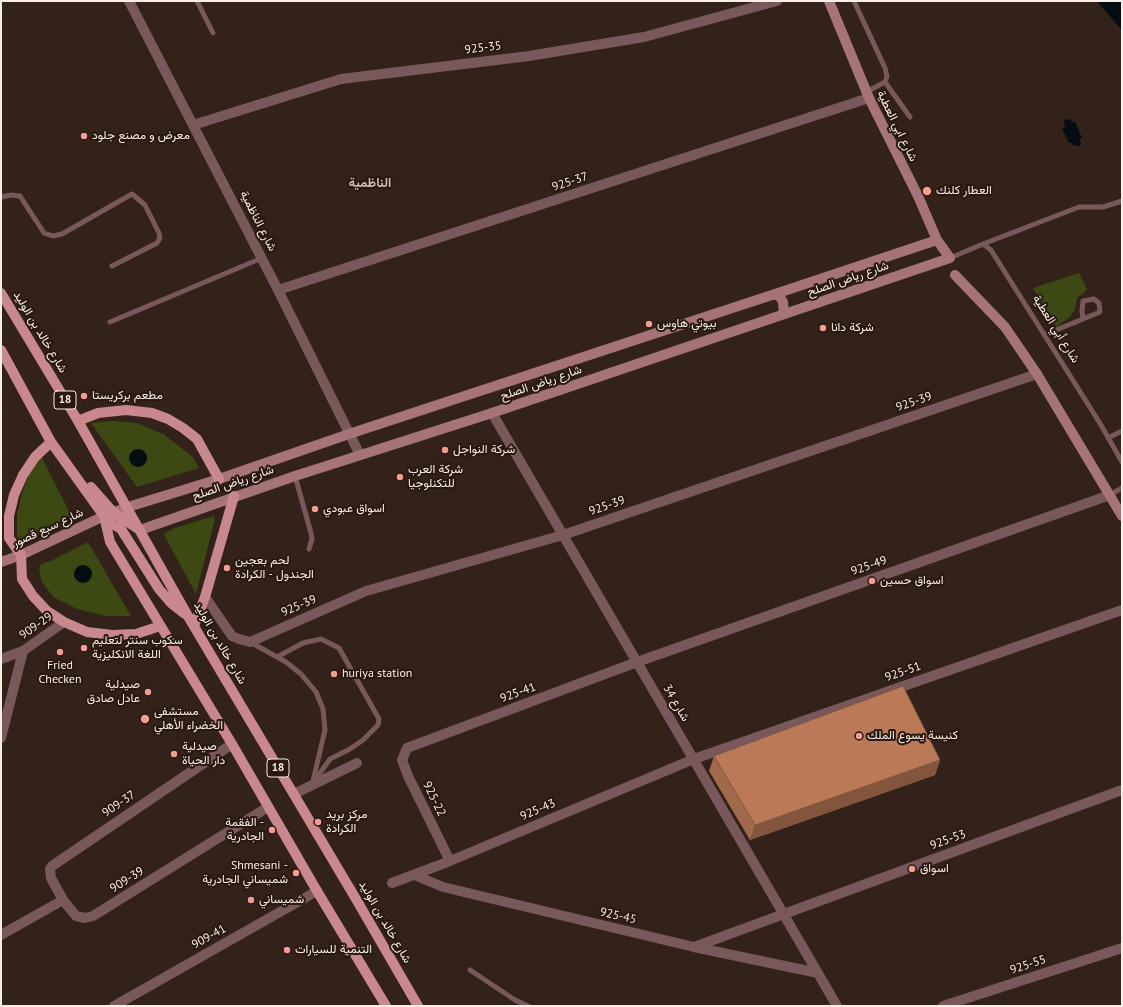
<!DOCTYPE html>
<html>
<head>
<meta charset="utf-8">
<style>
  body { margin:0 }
  #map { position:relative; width:1123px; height:1007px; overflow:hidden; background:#322219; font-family:"PT Sans",sans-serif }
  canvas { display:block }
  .frame { position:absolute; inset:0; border:2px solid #faeee9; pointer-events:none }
</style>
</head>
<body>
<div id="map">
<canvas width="1123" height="1007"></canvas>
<div class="frame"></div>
</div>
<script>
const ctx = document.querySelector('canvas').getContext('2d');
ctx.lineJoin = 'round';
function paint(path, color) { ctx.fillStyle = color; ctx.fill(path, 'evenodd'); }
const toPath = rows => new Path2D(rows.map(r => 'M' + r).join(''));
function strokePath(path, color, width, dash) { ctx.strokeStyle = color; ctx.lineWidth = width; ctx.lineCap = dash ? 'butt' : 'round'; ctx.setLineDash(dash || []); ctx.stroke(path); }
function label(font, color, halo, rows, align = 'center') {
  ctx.font = font + ' "PT Sans",Vazirmatn,sans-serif'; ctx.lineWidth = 4; ctx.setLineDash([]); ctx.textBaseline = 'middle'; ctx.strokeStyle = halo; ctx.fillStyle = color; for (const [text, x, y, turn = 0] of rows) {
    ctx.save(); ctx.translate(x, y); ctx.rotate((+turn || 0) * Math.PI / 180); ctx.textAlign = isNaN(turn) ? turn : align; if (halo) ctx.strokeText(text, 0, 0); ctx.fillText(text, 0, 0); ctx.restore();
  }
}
paint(toPath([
  [1079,273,1087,289,1084,293,1077,298,1075,309,1070,317,1056,327,1033,288],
  [112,421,137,423,163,434,193,457,199,468,137,487,91,423],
  [41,456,71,515,28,540,20,543,17,536,17,516,21,496,31,469],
  [214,516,215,519,196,594,164,535,165,533,175,528],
  [88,542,131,616,106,616,77,609,53,597,41,580,39,568,41,564,51,561]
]), '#3d4913');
paint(toPath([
  [1097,1,1122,1,1122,31,1119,27],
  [1066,119,1071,120,1072,122,1075,122,1082,138,1079,139,1081,144,1079,146,1073,145,1072,143,1069,143,1062,128,1065,127,1064,121],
  '129 458a9 9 0 1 1 18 0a9 9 0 1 1-18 0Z',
  '74 574a9 9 0 1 1 18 0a9 9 0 1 1-18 0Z'
]), '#040d12');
strokePath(toPath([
  [197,1,213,33],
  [854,1,885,68,887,76,885,82,866,92],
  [885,82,910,117],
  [1,197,11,195,20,196,44,233,53,236,62,234,132,194,145,205,159,233,160,238,157,243,112,266],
  [983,244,1079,207,1103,207,1122,201],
  [950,258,983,244,991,250,1101,425,1122,462],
  [110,322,262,258],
  [1044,335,1083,319,1100,312,1099,303,1094,299,1083,301,1082,311,1083,319],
  [1108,438,1122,431],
  [295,476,311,533,312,539,309,549],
  [1110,495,1122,488],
  [250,642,286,662,301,674,316,692,323,709,325,730,313,781],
  [277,657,303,643,321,639,339,648,379,719,378,725,363,740,350,749,330,759,313,783],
  [470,970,515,1000,528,1006]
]), '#78585a', 5);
strokePath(toPath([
  [129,1,278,290,360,455],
  [193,125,341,79,529,56,644,37,777,1],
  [278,290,869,98],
  [492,413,837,1006],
  [205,597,232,636,239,639,250,642,366,591,563,535,1037,374],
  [1,659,23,651,64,622],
  [1,738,23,651],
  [294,794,357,763],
  [450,861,408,776,402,760,407,748,637,662,1110,495],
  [414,875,443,887,694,947,818,973],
  [392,883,450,861,694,759,1122,610],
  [63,900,51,878,50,869,52,866,232,744],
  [1,935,63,900,76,916,85,918,93,916,268,807],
  [694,947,1122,790],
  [114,1006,317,891],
  [943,1006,1122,948]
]), '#78585a', 10);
strokePath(toPath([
  [955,275,1005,327,1037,374,1122,516],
  [775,294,780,297,783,302,784,314],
  [140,530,295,476,492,413,950,258,937,240,918,196,869,98,829,1],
  [1,562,21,555,104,516,128,507,219,479,349,434,775,294,937,240]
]), '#a67378', 10);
strokePath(toPath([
  [1,293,78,421,189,618,356,899,418,1006],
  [1,350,51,442,104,516,110,542,232,744,317,891,386,1006],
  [78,421,98,413,126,410,152,413,168,419,183,428,197,439,219,479],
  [51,442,35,457,23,475,14,495,9,516,9,538,21,555,22,579,33,596,47,611,64,622,87,632,112,635,136,634,160,626],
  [91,487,114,513,140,530],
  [105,516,112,524,121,529,159,589,171,603,185,614],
  [194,626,205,597,234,496]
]), '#c9888e', 10);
paint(toPath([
  [714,756,940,760,935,775,750,840,709,771]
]), '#a1694b');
paint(toPath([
  [940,760,935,775,750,840,755,825]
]), '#83553d');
const building = toPath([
  [903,686,940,760,755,825,714,756,903,686]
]);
paint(building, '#bb7a57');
strokePath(building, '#83553d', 1);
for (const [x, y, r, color] of [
  [84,136,4,"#f59c91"],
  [927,191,5,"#f59c91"],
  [649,324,4,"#f59c91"],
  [823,328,4,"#f59c91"],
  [84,396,4,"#f59c91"],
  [445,450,4,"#f59c91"],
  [400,477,4,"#f59c91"],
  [315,509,4,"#f59c91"],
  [227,568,4,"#f59c91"],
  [872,581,4,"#f59c91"],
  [84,648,4,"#f59c91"],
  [60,652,4,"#f59c91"],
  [334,674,4,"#f59c91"],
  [148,692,4,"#f59c91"],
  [145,719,5,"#f59c91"],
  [859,736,4,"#f59c91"],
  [174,754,4,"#f59c91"],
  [318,822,4,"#f59c91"],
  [272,830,4,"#f59c91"],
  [912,869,4,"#f59c91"],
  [296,873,4,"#f59c91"],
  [251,900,4,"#f59c91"],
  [287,950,4,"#f59c91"]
]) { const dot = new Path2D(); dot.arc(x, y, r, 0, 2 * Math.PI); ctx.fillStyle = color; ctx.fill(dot); strokePath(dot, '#281810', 1.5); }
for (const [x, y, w] of [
  [65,400,22],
  [278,768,22]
]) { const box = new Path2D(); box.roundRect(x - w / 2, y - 9, w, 18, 3); ctx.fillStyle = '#281810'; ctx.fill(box); strokePath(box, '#faeee9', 1); }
label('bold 11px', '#faeee9', null, [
  ["18",65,400],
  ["18",278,768]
]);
label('12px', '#faeee9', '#281810', [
  ["925-35",483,48,-7],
  ["شارع ابي العطية",897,126,64],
  ["925-37",570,182,-18],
  ["شارع الناظمية",258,221,63],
  ["شارع رياض الصلح",848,279,-19],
  ["شارع أبي العطية",1056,329,58],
  ["شارع خالد بن الوليد",40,332,59],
  ["شارع رياض الصلح",541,383,-19],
  ["925-39",914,402,-19],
  ["شارع رياض الصلح",233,483,-19],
  ["925-39",607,506,-19],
  ["شارع سبع قصور",48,528,-25],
  ["925-49",869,566,-19],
  ["925-39",299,606,-23],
  ["909-29",36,626,-35],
  ["شارع خالد بن الوليد",220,643,60],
  ["925-51",903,672,-19],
  ["925-41",518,693,-20],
  ["شارع 34",676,703,60],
  ["925-22",434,799,64],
  ["909-37",119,804,-34],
  ["925-43",538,810,-23],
  ["925-53",948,840,-20],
  ["909-39",127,880,-32],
  ["925-45",618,916,13],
  ["شارع خالد بن الوليد",385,922,60],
  ["909-41",209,937,-29],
  ["925-55",1028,965,-18]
]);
label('12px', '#faeee9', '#281810', [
  ["معرض و مصنع جلود",92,136],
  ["العطار كلنك",936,191],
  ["بيوتي هاوس",657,324],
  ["شركة دانا",831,328],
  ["مطعم بركريستا",92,396],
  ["شركة النواجل",453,450],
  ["شركة العرب",408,470],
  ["للتكنلوجيا",408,484],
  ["اسواق عبودي",323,509],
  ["لحم بعجين",235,561],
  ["الجندول - الكرادة",235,575],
  ["اسواق حسين",880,581],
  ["سكوب سنتر لتعليم",92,641],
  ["اللغة الانكليزية",92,655],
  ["Fried",60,666,"center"],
  ["Checken",60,680,"center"],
  ["huriya station",342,674],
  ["صيدلية",140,685,"right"],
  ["عادل صادق",140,699,"right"],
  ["مستشفى",154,712],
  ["الخضراء الأهلي",154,726],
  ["كنيسة يسوع الملك",867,736],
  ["صيدلية",182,747],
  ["دار الحياة",182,761],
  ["مركز بريد",326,815],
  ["الكرادة",326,829],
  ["الفقمة -",264,823,"right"],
  ["الجادرية",264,837,"right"],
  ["Shmesani -",288,866,"right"],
  ["شميساني الجادرية",288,880,"right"],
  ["اسواق",920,869],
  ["شميساني",259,900],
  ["التنمية للسيارات",295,950]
], 'left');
label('bold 13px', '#cfb9ae', '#281810', [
  ["الناظمية",370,183]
]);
</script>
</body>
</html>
